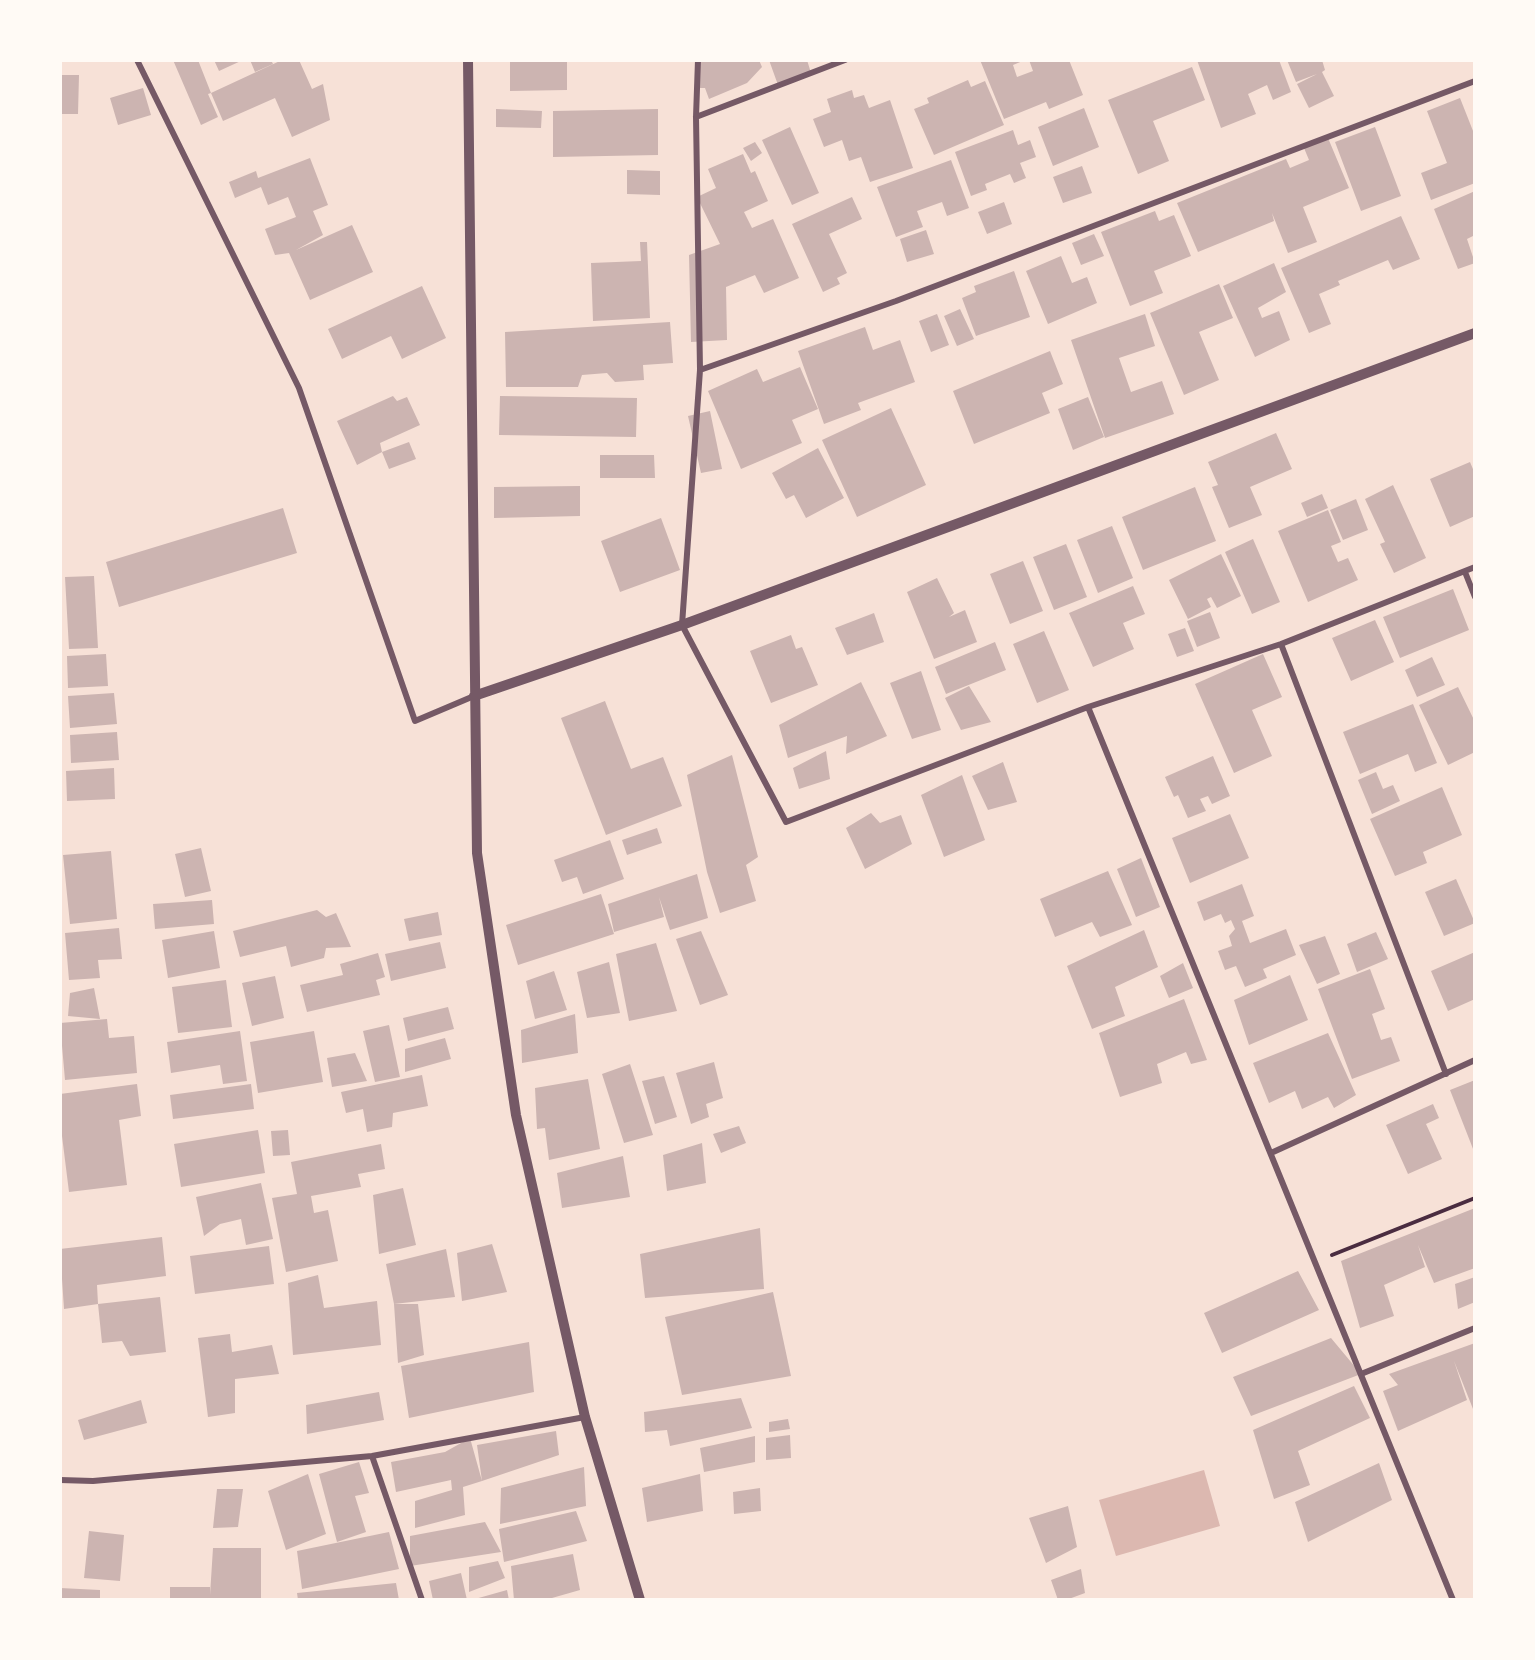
<!DOCTYPE html>
<html>
<head>
<meta charset="utf-8">
<style>
  body { margin:0 }
  #map { position:relative; width:1535px; height:1660px; overflow:hidden; background:#f7e1d7; font-family:"Open Sans",sans-serif }
  canvas { display:block }
  .frame { position:absolute; inset:0; border:62px solid #fffaf5; pointer-events:none }
</style>
</head>
<body>
<div id="map">
<canvas width="1535" height="1660"></canvas>
<div class="frame"></div>
</div>
<script>
const ctx = document.querySelector('canvas').getContext('2d');
ctx.lineJoin = 'round';
function paint(path, color) { ctx.fillStyle = color; ctx.fill(path, 'evenodd'); }
const toPath = rows => new Path2D(rows.map(r => 'M' + r).join(''));
function strokePath(path, color, width, dash) { ctx.strokeStyle = color; ctx.lineWidth = width; ctx.lineCap = dash ? 'butt' : 'round'; ctx.setLineDash(dash || []); ctx.stroke(path); }
paint(toPath([
  [1204,1470,1220,1526,1116,1556,1099,1500]
]), '#dcb8b0');
paint(toPath([
  [173,60,198,60,211,93,208,94,218,117,201,125],
  [214,60,243,60,219,71],
  [250,60,271,60,273,64,255,72],
  [282,60,299,60,312,89,323,84,330,120,292,137,275,98,223,121,211,93],
  [510,60,567,60,567,90,510,91],
  [698,60,759,60,762,67,747,83,709,99,705,88,698,88],
  [769,60,807,60,811,73,778,85],
  [980,60,1025,60,1013,65,1017,77,1033,71,1029,60,1069,60,1083,95,1049,109,1046,102,1004,119],
  [1197,60,1279,60,1291,92,1273,100,1267,85,1248,94,1256,114,1221,128],
  [1287,60,1322,60,1325,70,1322,72,1334,96,1309,108,1297,84,1317,74,1296,82],
  [1192,67,1205,100,1153,121,1169,161,1138,174,1108,100],
  [60,75,79,75,78,114,60,114],
  [968,80,971,87,985,81,1004,125,934,155,914,109,929,103,927,98],
  [143,88,151,115,118,125,110,98],
  [852,90,854,98,864,95,869,108,890,100,913,168,870,182,861,157,849,161,842,140,824,147,813,119,831,112,827,99],
  [1460,98,1475,136,1475,183,1431,200,1421,173,1447,163,1427,111],
  [1084,108,1099,147,1053,166,1038,127],
  [496,109,542,111,541,128,496,127],
  [658,109,658,155,553,157,553,111],
  [790,127,819,193,792,205,762,140],
  [1375,127,1401,196,1361,211,1335,142],
  [1013,130,1018,145,1030,140,1036,157,1020,163,1026,178,1014,183,1010,174,985,184,987,190,971,196,955,152],
  [1328,138,1349,188,1303,207,1317,242,1288,253,1272,213,1274,221,1198,252,1177,203,1286,159,1290,168,1309,160,1304,148],
  [755,142,762,153,751,161,743,148],
  [743,154,751,173,755,171,768,201,744,212,752,228,773,219,799,278,764,293,755,275,726,287,727,340,691,342,689,255,720,244,697,197,716,188,708,169],
  [310,158,328,205,313,211,323,235,296,250,352,225,373,272,310,300,289,253,275,255,265,229,296,217,288,197,268,205,261,187,235,198,229,182,256,171,258,178],
  [951,160,969,208,947,216,942,202,917,211,923,227,896,237,877,187],
  [1082,166,1092,193,1063,203,1053,177],
  [627,170,660,171,660,195,627,194],
  [1475,191,1475,235,1467,239,1475,263,1458,269,1434,209],
  [852,197,862,219,829,234,847,273,837,278,840,284,823,292,792,224],
  [1004,202,1012,224,987,234,978,212],
  [1155,211,1159,221,1174,215,1191,256,1154,271,1163,293,1130,306,1101,232],
  [1401,216,1420,259,1393,270,1388,260,1338,281,1340,285,1319,294,1331,324,1309,333,1281,268],
  [926,230,934,254,907,262,900,239],
  [1094,234,1104,256,1081,265,1072,243],
  [640,242,647,242,650,318,593,321,591,263,641,261],
  [1061,256,1072,283,1087,277,1097,303,1048,324,1026,271],
  [1274,263,1286,292,1258,308,1262,318,1279,311,1290,340,1255,357,1223,286],
  [1014,271,1030,317,976,336,962,298,976,292,974,286],
  [1219,284,1233,318,1199,332,1219,380,1184,395,1150,313],
  [422,286,446,338,402,359,391,336,342,359,328,329],
  [960,309,974,339,957,346,944,316],
  [937,314,949,345,931,352,919,321],
  [1145,314,1155,346,1119,358,1131,392,1162,381,1174,414,1105,438,1071,340],
  [670,322,673,363,643,365,644,380,615,382,607,373,582,375,578,387,506,387,505,332],
  [865,327,873,350,900,340,915,382,858,403,861,410,824,424,798,351],
  [1050,351,1063,384,1042,393,1050,413,974,444,953,391],
  [800,367,818,409,792,420,802,443,741,469,708,391,757,369,763,382],
  [393,396,397,401,407,397,420,425,380,443,382,452,409,442,416,459,389,469,382,452,357,465,337,421],
  [500,396,637,398,636,437,499,435],
  [1088,397,1104,437,1073,450,1058,409],
  [891,408,926,485,857,517,822,440],
  [710,411,722,469,701,473,688,416],
  [1276,433,1292,469,1250,487,1262,515,1229,528,1212,487,1218,485,1208,462],
  [818,448,844,498,806,518,794,495,786,499,772,473],
  [600,455,654,455,655,478,600,478],
  [1470,462,1475,474,1475,516,1450,527,1430,479],
  [1393,485,1426,558,1394,573,1380,544,1385,542,1365,499],
  [580,486,580,516,494,518,494,487],
  [1195,487,1216,541,1143,570,1122,517],
  [1322,494,1328,508,1307,517,1301,503],
  [1356,499,1368,530,1343,540,1330,510],
  [283,508,297,553,119,607,106,562],
  [1328,510,1341,542,1331,546,1338,562,1348,558,1358,580,1308,602,1278,531],
  [661,518,680,570,620,592,601,541],
  [1112,526,1133,578,1098,593,1077,540],
  [1253,539,1280,602,1252,614,1225,552],
  [1066,544,1087,597,1054,610,1033,557],
  [1221,554,1241,596,1217,608,1211,597,1207,599,1211,607,1188,619,1169,580],
  [1023,561,1043,611,1010,624,990,574],
  [94,576,98,648,69,649,65,577],
  [937,578,954,613,949,617,965,610,977,642,934,659,907,592],
  [1133,586,1145,614,1123,623,1134,649,1093,667,1069,613],
  [1453,589,1469,630,1400,658,1383,617],
  [1210,612,1220,638,1197,647,1187,621],
  [874,613,884,642,847,655,835,628],
  [1375,620,1394,662,1351,681,1332,638],
  [1185,628,1194,651,1177,657,1168,634],
  [1044,631,1069,690,1037,703,1013,644],
  [791,635,796,649,802,647,818,685,771,703,750,651],
  [995,642,1006,670,946,694,935,667],
  [106,654,108,686,68,688,67,656],
  [1263,654,1282,697,1252,710,1272,756,1234,773,1195,684],
  [1432,657,1445,685,1417,697,1405,670],
  [921,671,941,730,912,739,890,683],
  [861,682,887,736,846,754,847,736,788,758,779,725],
  [969,686,991,722,961,730,945,698],
  [1458,687,1475,722,1475,752,1448,765,1419,705],
  [114,693,117,724,70,728,68,696],
  [605,701,631,769,663,757,682,806,606,835,561,718],
  [1413,704,1437,763,1415,772,1408,754,1360,774,1343,732],
  [117,732,119,760,71,763,70,735],
  [826,751,830,779,799,789,793,768],
  [732,755,758,857,746,865,756,901,720,913,707,872,687,775],
  [1213,756,1230,796,1212,804,1208,796,1200,799,1206,811,1188,818,1178,795,1174,797,1165,777],
  [1003,762,1017,802,988,810,972,776],
  [114,768,115,799,67,801,66,771],
  [1376,772,1383,789,1393,785,1400,801,1372,814,1358,780],
  [962,775,985,840,944,857,921,795],
  [1442,787,1462,835,1423,852,1427,863,1395,876,1370,819],
  [871,813,880,823,901,815,912,844,865,869,846,828],
  [1230,814,1249,858,1190,883,1172,838],
  [657,828,662,843,627,855,622,840],
  [610,840,624,879,583,894,577,877,562,882,554,860],
  [201,848,211,891,185,897,175,854],
  [111,851,117,919,70,924,63,855],
  [1141,858,1160,907,1136,917,1117,869],
  [1108,871,1132,925,1100,937,1092,922,1055,937,1040,899],
  [697,874,708,918,670,930,659,897,664,917,614,932,608,904],
  [1456,879,1475,923,1444,936,1425,892],
  [1242,884,1254,916,1242,921,1250,943,1286,929,1296,955,1263,969,1267,978,1245,987,1236,966,1225,970,1218,951,1232,946,1229,936,1235,929,1231,920,1225,923,1221,914,1204,921,1197,902],
  [601,894,614,934,518,965,506,925],
  [212,900,214,924,155,929,153,904],
  [317,910,326,917,336,913,351,947,326,948,324,958,291,967,286,946,240,957,233,931],
  [438,912,442,935,409,941,404,919],
  [119,928,122,959,98,960,100,978,69,980,65,933],
  [1144,930,1158,967,1115,987,1125,1016,1092,1029,1067,966],
  [214,931,220,968,168,978,162,940],
  [701,931,728,995,700,1005,676,939],
  [1376,932,1388,959,1357,972,1347,944],
  [1325,936,1340,974,1317,984,1299,945],
  [440,942,446,968,391,981,385,954],
  [656,943,677,1011,629,1021,616,954],
  [1475,952,1475,983,1473,984,1475,999,1448,1011,1431,971],
  [378,953,385,977,376,980,380,995,307,1012,300,985,343,975,340,964],
  [609,962,620,1013,587,1018,577,972],
  [1183,963,1193,988,1169,998,1160,976],
  [1370,969,1385,1009,1372,1014,1381,1040,1391,1037,1400,1061,1352,1079,1318,989],
  [554,971,567,1010,535,1019,526,981],
  [1290,975,1308,1020,1249,1045,1234,1000],
  [275,976,284,1018,252,1026,242,983],
  [226,980,232,1027,178,1033,172,987],
  [94,988,100,1019,68,1016,70,993],
  [1184,999,1207,1060,1191,1064,1186,1052,1157,1064,1162,1083,1120,1097,1099,1033],
  [448,1007,454,1029,408,1041,403,1018],
  [575,1014,578,1053,522,1063,521,1030],
  [107,1019,109,1038,134,1036,137,1073,65,1080,60,1023],
  [389,1025,400,1077,375,1082,363,1031],
  [240,1031,247,1081,223,1084,220,1065,171,1073,167,1042],
  [314,1031,323,1082,258,1093,250,1042],
  [1328,1033,1356,1095,1334,1108,1328,1097,1302,1109,1295,1091,1269,1103,1253,1063],
  [445,1038,451,1059,405,1072,405,1049],
  [355,1053,367,1081,332,1087,327,1058],
  [714,1062,723,1098,706,1104,709,1117,691,1124,676,1073],
  [630,1064,653,1135,624,1143,602,1074],
  [422,1075,428,1106,393,1113,392,1127,367,1132,363,1109,346,1113,341,1092],
  [664,1076,677,1117,655,1124,642,1081],
  [588,1079,600,1149,549,1160,545,1128,537,1129,535,1088],
  [1475,1080,1475,1154,1450,1090],
  [137,1084,141,1116,119,1120,127,1185,69,1192,60,1120,60,1094],
  [251,1084,254,1109,173,1119,170,1095],
  [1433,1104,1439,1118,1426,1124,1442,1159,1408,1174,1386,1125],
  [739,1126,746,1143,721,1153,713,1134],
  [258,1130,265,1173,181,1187,174,1144],
  [288,1130,290,1155,273,1156,271,1131],
  [702,1143,706,1183,667,1191,663,1155],
  [381,1144,385,1169,358,1174,361,1187,311,1196,314,1213,328,1210,338,1261,286,1272,272,1198,297,1194,291,1162],
  [623,1156,630,1197,562,1208,557,1173],
  [261,1183,273,1239,246,1245,241,1219,220,1224,204,1236,196,1197],
  [403,1188,416,1245,379,1254,373,1195],
  [1475,1208,1475,1268,1434,1283,1418,1245,1425,1267,1384,1285,1394,1316,1360,1328,1341,1261],
  [760,1228,764,1289,645,1298,640,1254],
  [162,1237,166,1276,97,1285,98,1304,64,1309,60,1249],
  [492,1244,507,1292,462,1301,457,1253],
  [269,1246,274,1284,195,1294,190,1256],
  [446,1249,455,1297,394,1304,386,1264],
  [1298,1271,1319,1310,1222,1353,1204,1313],
  [318,1275,324,1308,377,1301,381,1345,293,1355,288,1283],
  [1475,1277,1475,1302,1458,1309,1455,1284],
  [773,1292,791,1376,682,1395,665,1317],
  [160,1297,166,1352,130,1356,122,1341,102,1343,98,1304],
  [394,1304,418,1304,424,1355,398,1363],
  [230,1334,232,1352,272,1345,279,1374,235,1379,235,1413,208,1417,198,1338],
  [1331,1338,1361,1374,1251,1416,1233,1377],
  [529,1342,534,1392,409,1418,401,1366],
  [1475,1343,1475,1414,1454,1361,1467,1400,1398,1431,1383,1391,1398,1385,1389,1374],
  [1354,1386,1370,1418,1298,1451,1310,1485,1274,1499,1253,1430],
  [379,1392,384,1420,307,1434,306,1405],
  [741,1398,752,1428,670,1446,667,1430,645,1432,644,1412],
  [141,1400,147,1423,84,1440,78,1420],
  [788,1419,790,1429,769,1432,769,1422],
  [556,1431,559,1455,482,1481,463,1487,465,1515,415,1528,415,1501,452,1490,451,1480,396,1492,391,1462,445,1452,470,1438,482,1481,477,1445],
  [790,1435,791,1458,766,1460,766,1438],
  [755,1436,755,1462,704,1472,700,1448],
  [359,1462,369,1493,355,1496,366,1532,337,1542,319,1474],
  [1379,1463,1392,1500,1308,1542,1295,1502],
  [584,1467,586,1506,500,1524,501,1488],
  [308,1474,326,1534,286,1550,268,1491],
  [700,1474,703,1511,647,1522,642,1488],
  [760,1488,761,1511,734,1514,733,1492],
  [217,1489,243,1489,238,1527,213,1528],
  [1068,1506,1077,1547,1046,1563,1029,1518],
  [576,1511,587,1541,504,1562,499,1529],
  [485,1522,501,1552,410,1566,410,1536],
  [89,1531,124,1535,120,1581,84,1578],
  [389,1532,399,1569,302,1589,297,1551],
  [213,1548,261,1548,261,1600,170,1600,170,1587,210,1587,210,1595],
  [573,1554,580,1590,545,1600,514,1600,511,1566],
  [498,1561,505,1578,469,1592,469,1567],
  [1081,1569,1085,1593,1066,1600,1058,1600,1051,1580],
  [461,1573,467,1600,433,1600,429,1581],
  [396,1583,399,1600,298,1600,297,1593],
  [60,1588,100,1590,100,1600,60,1600],
  [507,1590,509,1600,475,1600,475,1599]
]), '#ccb4b1');
strokePath(toPath([
  [1332,1255,1475,1198]
]), '#4a2c40', 4);
strokePath(toPath([
  [137,60,299,388,415,721,474,696],
  [698,60,696,117,700,370,682,625,786,822,1088,707,1281,644,1475,567],
  [696,117,845,60],
  [700,370,896,301,1475,81],
  [1465,572,1475,597],
  [1281,644,1446,1074],
  [1088,707,1453,1600],
  [1271,1153,1475,1060],
  [1361,1374,1475,1328],
  [372,1456,422,1600],
  [60,1480,93,1481,372,1456,585,1417]
]), '#755966', 6);
strokePath(toPath([
  [468,60,477,853,516,1115,585,1417,640,1600],
  [474,696,682,625,1475,333]
]), '#755966', 10);
</script>
</body>
</html>
